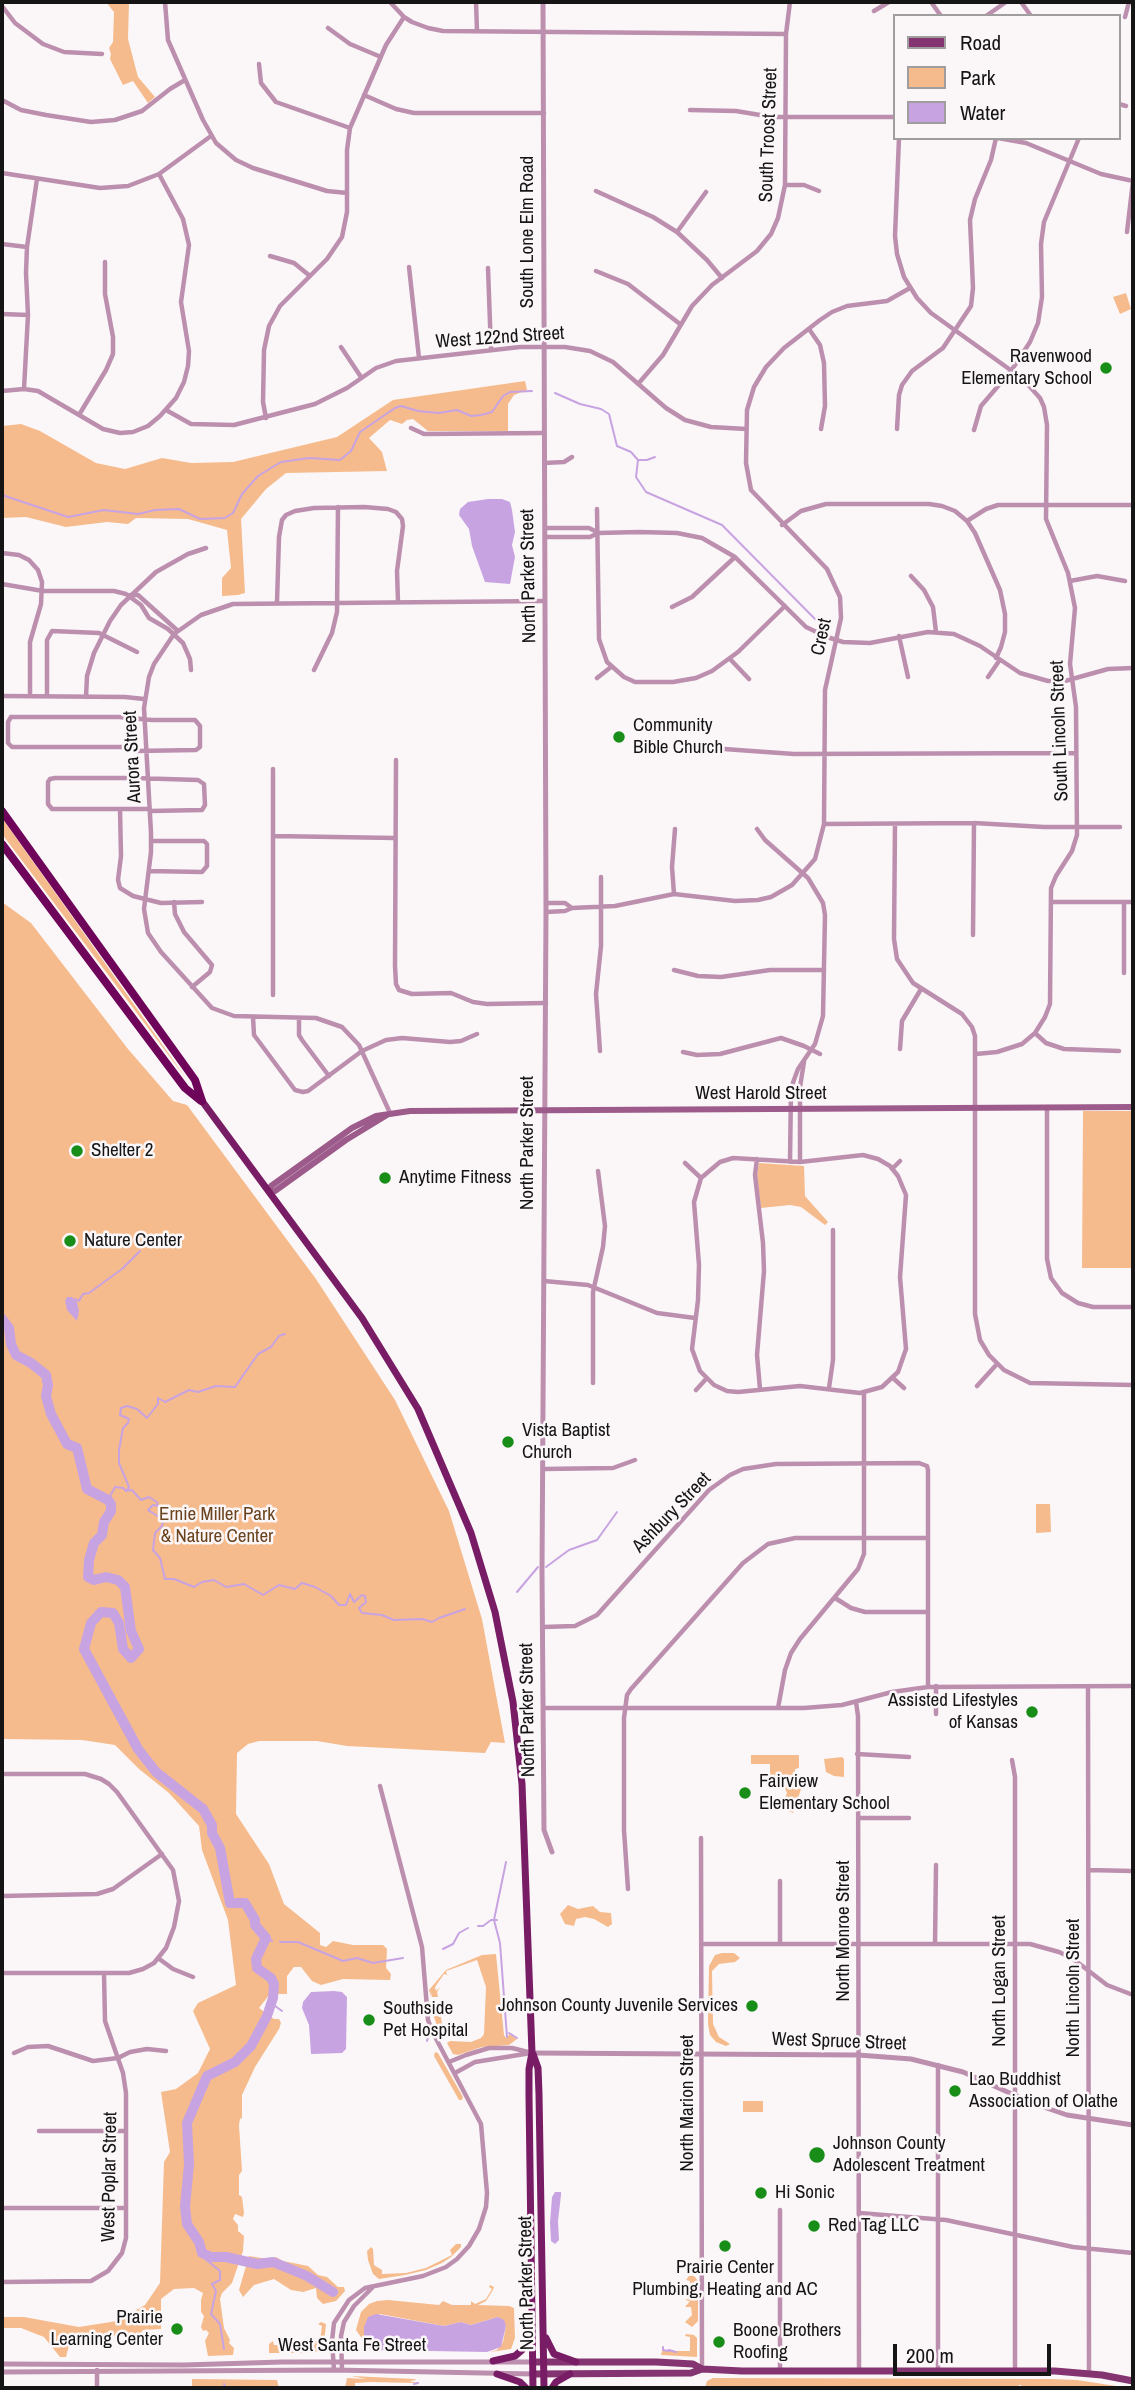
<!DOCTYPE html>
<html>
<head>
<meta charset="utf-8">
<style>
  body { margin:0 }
  #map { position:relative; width:1135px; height:2390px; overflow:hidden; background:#fbf7f8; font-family:"Archivo Narrow",sans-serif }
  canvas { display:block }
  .frame { position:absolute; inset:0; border:4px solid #161515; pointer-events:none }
  .legend { position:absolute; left:893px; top:14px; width:228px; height:126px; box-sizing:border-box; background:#fbf7f8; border:2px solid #9f9d9d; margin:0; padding:9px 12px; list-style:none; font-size:21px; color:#161515 }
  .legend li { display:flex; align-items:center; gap:14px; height:35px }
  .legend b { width:35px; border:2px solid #9f9d9d }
  .scale { position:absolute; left:893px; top:2344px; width:158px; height:32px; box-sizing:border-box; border:4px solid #161515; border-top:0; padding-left:9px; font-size:21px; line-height:24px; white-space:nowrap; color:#161515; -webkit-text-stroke:5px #fbf7f8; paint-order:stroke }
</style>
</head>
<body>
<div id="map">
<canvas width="1135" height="2390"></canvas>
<div class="frame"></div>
<ul class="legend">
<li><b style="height:9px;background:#843471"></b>Road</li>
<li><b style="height:19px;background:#f6bb8c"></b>Park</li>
<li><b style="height:19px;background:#c8a3e2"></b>Water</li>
</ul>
<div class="scale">200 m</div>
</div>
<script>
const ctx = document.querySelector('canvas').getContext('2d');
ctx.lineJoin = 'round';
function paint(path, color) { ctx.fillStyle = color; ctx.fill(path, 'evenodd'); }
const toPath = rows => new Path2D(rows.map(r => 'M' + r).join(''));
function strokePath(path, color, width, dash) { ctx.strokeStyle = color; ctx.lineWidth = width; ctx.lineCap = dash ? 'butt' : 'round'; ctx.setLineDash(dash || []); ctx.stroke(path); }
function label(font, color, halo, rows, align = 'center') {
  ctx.font = font + ' "Archivo Narrow",sans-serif'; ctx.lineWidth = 5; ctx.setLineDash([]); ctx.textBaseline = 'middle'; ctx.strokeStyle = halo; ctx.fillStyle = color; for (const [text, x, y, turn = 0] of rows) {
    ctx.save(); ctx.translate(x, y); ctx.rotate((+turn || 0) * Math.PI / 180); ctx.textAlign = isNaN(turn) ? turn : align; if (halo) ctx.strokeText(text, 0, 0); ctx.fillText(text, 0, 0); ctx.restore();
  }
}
paint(toPath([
  [106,2,129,2,128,39,138,77,155,97,148,103,133,81,123,85,110,59,111,54,109,48,113,42,114,12],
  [1126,293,1131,309,1120,314,1113,297],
  [525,381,527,390,514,395,508,404,508,431,428,431,413,419,407,420,402,424,390,420,369,438,382,452,387,471,286,473,266,489,241,519,245,593,238,595,222,596,222,578,231,568,227,530,188,519,136,518,128,524,107,522,66,527,26,517,2,518,2,426,21,424,40,431,96,463,125,469,162,458,191,463,233,462,337,437,393,400],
  [2,818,64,905,188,1081,2,834],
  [2,902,31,923,128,1049,173,1101,187,1105,316,1279,395,1400,449,1511,482,1619,505,1743,491,1742,485,1753,347,1746,317,1741,259,1741,248,1744,237,1753,236,1814,269,1864,284,1904,320,1933,320,1945,326,1947,333,1941,353,1945,383,1945,387,1949,386,1968,391,1974,390,1980,343,1979,321,1985,312,1981,301,1967,294,1967,287,1976,287,1994,270,1994,259,2008,274,2019,279,2019,281,2023,279,2029,255,2067,242,2095,242,2118,240,2119,239,2125,242,2171,239,2175,239,2195,242,2197,244,2213,243,2217,235,2214,233,2219,238,2225,238,2231,244,2236,243,2251,232,2283,222,2293,220,2299,224,2328,230,2340,229,2343,234,2348,233,2355,208,2356,205,2341,209,2333,206,2330,203,2331,201,2327,204,2316,201,2312,201,2300,203,2293,194,2288,174,2289,161,2299,161,2329,143,2330,138,2337,132,2332,112,2336,71,2337,66,2357,60,2357,44,2337,21,2328,2,2328,2,2317,24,2317,79,2327,117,2321,145,2305,160,2283,164,2162,170,2152,161,2092,176,2089,198,2073,210,2049,193,2011,198,2003,236,1985,228,1920,202,1850,199,1826,169,1793,139,1769,115,1745,82,1740,2,1739],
  [1083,1111,1133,1111,1133,1268,1082,1268],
  [759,1163,804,1166,805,1196,828,1222,825,1225,801,1207,790,1205,761,1208,757,1176],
  [1036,1504,1050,1504,1051,1532,1036,1533],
  [751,1755,799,1755,799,1768,795,1769,795,1776,807,1777,807,1784,802,1786,793,1813,781,1808,787,1793,781,1780,770,1785,770,1764,751,1764],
  [842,1757,844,1759,844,1777,834,1776,826,1772,824,1759],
  [568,1905,578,1909,593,1906,600,1912,611,1913,612,1924,608,1927,594,1919,585,1917,576,1919,574,1926,565,1924,560,1914],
  [722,1953,734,1953,740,1958,735,1962,719,1964,712,1971,713,2024,719,2037,730,2044,726,2046,716,2042,710,2035,708,2024,709,1966,715,1955],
  [496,1954,504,2035,506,2038,510,2034,517,2039,509,2045,482,2047,458,2055,453,2054,447,2043,450,2041,471,2042,481,2038,484,2034,486,1987,477,1960,446,1971,447,1975,444,1974,435,1987,436,1991,440,1987,437,1992,438,1997,432,1997,430,1990,431,1998,429,1990,446,1970,482,1955],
  [453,2004,445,2007,446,2010,453,2010,452,2016,444,2016,441,2013,438,2017,441,2017,443,2031,453,2031,445,2032,443,2035,440,2032,440,2035,431,2008,433,2011,435,2005],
  [435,2052,438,2053,463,2097,462,2100,459,2100,434,2056],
  [743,2101,763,2101,763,2112,743,2112],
  [456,2244,461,2244,461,2247,451,2257,442,2263,426,2270,405,2275,379,2279,373,2274,368,2260,367,2251,371,2247,373,2249,374,2265,382,2270,382,2274,406,2273,426,2268,452,2255,450,2250],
  [249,2256,268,2259,276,2257,283,2261,308,2266,318,2275,327,2277,338,2287,344,2287,345,2291,336,2301,323,2304,317,2298,316,2288,303,2292,291,2290,274,2279,254,2285,243,2297,239,2290],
  [689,2276,694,2276,698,2281,698,2321,692,2327,685,2322,692,2315,691,2307,685,2307,690,2301,685,2300,690,2298,690,2281,686,2280],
  [490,2285,494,2287,493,2290,486,2301,478,2305,509,2306,514,2308,515,2338,511,2349,490,2352,497,2350,503,2342,506,2326,498,2317,471,2325,461,2322,444,2326,380,2314,364,2335,363,2340,356,2330,361,2312,369,2304,377,2301,388,2300,439,2305,443,2301,452,2305,471,2305,471,2301,475,2304,486,2299,492,2289,489,2287],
  [321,2322,326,2324,323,2351,300,2353,306,2345,315,2345,315,2341,320,2340,322,2326,318,2324],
  [686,2334,694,2335,697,2338,697,2357,661,2355,662,2351,690,2351,690,2337,685,2336],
  [273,2341,274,2345,301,2345,302,2348,298,2353,269,2353,269,2344],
  [351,2376,415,2379,416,2380,409,2381,417,2383,371,2382,355,2383,355,2388,345,2388,347,2378,366,2379],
  [713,2378,1050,2379,1077,2380,1129,2388,1027,2388,1020,2385,1014,2388,705,2388,707,2381],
  [192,2379,277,2380,279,2388,192,2388]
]), '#f6bb8c');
paint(toPath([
  [488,499,502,499,510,502,512,510,515,532,512,545,515,557,510,584,485,582,472,546,469,529,459,515,460,509,468,502],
  [67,1297,72,1297,77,1302,79,1311,77,1321,67,1310,65,1301],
  [334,1991,342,1992,347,1997,346,2049,342,2053,311,2054,309,2025,302,2008,303,2002,311,1992],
  [555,2192,561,2192,561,2195,558,2221,559,2240,555,2244,551,2241,550,2223,552,2197],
  [376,2314,444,2326,461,2322,471,2325,498,2317,504,2320,506,2326,501,2347,487,2352,371,2350,364,2342,364,2327,368,2317]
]), '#c8a3e2');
strokePath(toPath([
  [555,393,580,404,601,409,609,414,617,446,631,452,638,460,636,477,646,492,722,525,815,619,825,625],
  [639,460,647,460,655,457],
  [2,495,68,517,104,510,138,514,155,510,179,509,200,519,225,518,233,513,242,494,258,476,281,462,309,458,340,460,351,451,360,432,395,408,401,406,418,411,439,413,457,410,471,416,481,415,492,412,503,396,510,392,532,391],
  [75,1299,79,1301,83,1294,89,1293,122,1269,140,1251],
  [127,1490,129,1487,119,1463,119,1450,123,1428,128,1423,129,1419,120,1415,121,1408,127,1406,137,1409,147,1418,158,1404,158,1398,165,1402,189,1390,198,1392,216,1386,235,1387,258,1354,271,1347,279,1336,285,1334],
  [108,1500,115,1487,123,1488,126,1491,132,1490,141,1500,149,1497,157,1502,158,1506,153,1505,148,1510,159,1517,163,1522,162,1526,155,1533,153,1550,160,1558,165,1579,174,1579,194,1587,202,1582,214,1580,226,1587,244,1584,263,1595,279,1585,295,1589,302,1583,315,1587,331,1596,339,1605,346,1605,350,1594,354,1602,362,1595,365,1596,366,1602,359,1608,362,1613,382,1615,394,1620,422,1619,432,1622,439,1618,465,1609],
  [546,1567,569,1550,597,1540,617,1512],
  [517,1592,538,1567],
  [506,1862,494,1920,500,1943,507,2037],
  [478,1926,483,1926,491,1920,497,1920],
  [266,1938,272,1941],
  [280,1942,298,1942,343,1961,357,1958,373,1963,403,1958],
  [443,1949,453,1944,459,1933,468,1928],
  [271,2003,282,2011],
  [509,2033,517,2038],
  [427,2041,428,2037],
  [202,2253,204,2258,220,2271,220,2280,212,2284,216,2291,211,2314,220,2324,224,2349],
  [663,2347,663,2350,669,2351],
  [669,2350,676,2352],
  [224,2384,226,2388],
  [414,2384,418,2383]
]), '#c8a3e2', 2);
strokePath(toPath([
  [2,1319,9,1328,11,1344,16,1355,31,1363,46,1375,48,1385,46,1396,51,1414,67,1444,77,1448,87,1489,108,1500,111,1504,111,1511,104,1522,102,1535,94,1543,89,1560,88,1577,94,1580,106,1577,118,1580,125,1587,131,1631,139,1649,131,1658,123,1649,119,1623,113,1613,101,1612,91,1623,84,1649,138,1749,156,1772,203,1809,212,1825,212,1833,220,1848,230,1903,245,1903,255,1920,255,1925,266,1938,256,1959,257,1968,271,1978,274,1984,273,1998,267,2016,251,2046,235,2062,207,2076,187,2123,189,2164,185,2207,187,2224,199,2242,202,2253,211,2257,226,2257,257,2264,273,2262,307,2276,333,2292]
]), '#c8a3e2', 10);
strokePath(toPath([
  [165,2,168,40,203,120,216,143,236,160,253,168,327,191,347,193],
  [390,2,404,17,412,22,428,28,443,31,786,34],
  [476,2,477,31],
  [931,2,941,16],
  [1021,2,1031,16],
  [2,6,15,23,43,44,64,52,102,54],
  [874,11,889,2],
  [986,16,1006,2],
  [1125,17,1129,2],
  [328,28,350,44,381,57],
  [259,64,261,83,276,102,350,128],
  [364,95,396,109,414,113,544,113],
  [2,100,21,110,46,115,91,122,115,120,142,111,170,89,185,80],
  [1119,104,1126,106],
  [690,110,736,111,772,117,895,117],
  [899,138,895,236,897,254,904,277,917,298,931,313,1023,379,1040,398,1044,407,1047,425,1046,519,1068,573,1075,608,1070,664,1076,707,1077,835,1072,851,1056,876,1051,888,1050,1004,1045,1017,1035,1033,1022,1044,997,1052,976,1054],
  [998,138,1026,143,1101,174,1133,181],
  [2,173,100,188,128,186,159,174,211,136],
  [785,185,804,185,819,191],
  [596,191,653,217,677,232,707,260,722,278],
  [677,232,706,192],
  [1127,232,1133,181],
  [2,244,27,247],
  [270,256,294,263,310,276],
  [409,267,419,358],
  [488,268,491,350],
  [596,271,628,284,680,324],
  [2,314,28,315],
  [809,329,820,345,824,363,825,406,821,429],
  [341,347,361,377],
  [638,384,663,355,692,306,712,285,757,251,771,234,778,218,785,185,786,34,790,2],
  [24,389,28,315,26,273,27,247,37,179],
  [2,391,24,389,38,391,103,429,120,433,133,432,148,426,160,416,176,398,184,382,188,366,189,351,181,302,189,245,183,219,159,174],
  [166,410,191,424,234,425,315,404,347,388,376,368,396,361,520,347,565,347,590,351,613,362,666,408,685,420,711,427,746,429],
  [79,415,106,370,113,354,113,337,105,294,105,262],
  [266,418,263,402,264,350,269,326,280,306,327,259,342,237,347,212,347,150,350,128,386,45,404,17],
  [411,428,424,434,543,433],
  [897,429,899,395,902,385,912,371,943,348,971,306,973,288,970,220,975,199,991,160,996,138],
  [974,430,981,406,1011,371,1030,342,1038,323,1042,297,1041,244,1044,222,1079,138],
  [544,463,564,462,572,457],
  [597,509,599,639,607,662,624,677,635,682,673,682,696,678,712,671,738,652,785,606],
  [967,521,986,509,998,505,1133,505],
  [782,525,801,511,826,504,929,504,942,506,955,511,967,521,975,533,1000,590,1005,614,1005,632,1001,647,996,658],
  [545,528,589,528,597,532],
  [545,537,590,537,598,533,639,532,677,533,702,538,735,557,806,627,827,637,843,642,870,643,928,632,954,634,980,646,1020,673,1048,681,1065,681,1108,669,1133,668],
  [2,553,19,555,29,560,38,570,42,582,41,604,30,642,30,696],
  [911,576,924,590,933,607,936,632],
  [1070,581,1097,576,1125,581],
  [2,584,43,591,114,591,126,594,141,605,149,618,168,629,183,643,190,659,191,670],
  [130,595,138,595,178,631],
  [277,602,279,537,282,520,286,515,295,511,314,508,364,507,388,509,396,512,402,519,403,526,397,571,398,602],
  [672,607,692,597,735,557],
  [899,636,908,677],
  [730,659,749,679],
  [314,670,332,633,337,612,338,507],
  [988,677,999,661],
  [597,678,611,667],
  [2,696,125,697,144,699],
  [47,696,47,640,52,631,99,633,137,652],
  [86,697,87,676,94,653,110,621,121,605,156,572,188,554,206,548],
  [11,717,119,717,152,720,195,720,200,726,200,747,196,750,135,751,122,747,12,747,8,743,8,722,11,717],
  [710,748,794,754,1076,753],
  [396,760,395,966,396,984,399,990,412,994,451,993,473,1002,487,1004,546,1003],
  [120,809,121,856,118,880,120,888,133,896,161,903,202,902],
  [150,809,52,809,48,804,48,782,50,779,55,778,134,778,198,780,204,784,205,805,202,810,150,811],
  [824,824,974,823,1044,827,1120,827],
  [895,824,894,939,897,959,913,983,962,1014,972,1027,975,1036,975,1314,980,1340,989,1355,1004,1370,1030,1383,1133,1385],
  [757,829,765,840,808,878,823,903,825,915,823,1016,815,1044,798,1069,791,1088,790,1162],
  [273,836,395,838],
  [149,871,202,872,207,866,207,844,204,841,151,841],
  [674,894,672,867,675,829],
  [174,902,175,914,184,932,212,965,210,972,192,987],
  [1051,902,1133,902],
  [1124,902,1124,973],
  [546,903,565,903,572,908],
  [546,912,565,911,572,908,615,906,674,894,735,901,758,900,771,897,792,885,815,859,824,824,825,690,841,618,840,597,827,569,751,490,746,463,747,410,754,387,766,367,784,348,820,320,832,312,847,306,887,301,910,288],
  [973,935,974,823],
  [674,970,698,976,721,977,770,970,824,970],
  [273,995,273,769],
  [253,1017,254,1035,295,1090,303,1092,308,1091,362,1051,386,1040,402,1038,450,1042,461,1041,477,1034],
  [299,1018,299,1035,302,1040,329,1076],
  [1035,1033,1046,1043,1064,1049,1119,1051],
  [900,1049,902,1021,921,989],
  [600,1051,596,994,601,946,601,877],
  [683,1052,697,1055,720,1054,781,1038,804,1046,820,1054],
  [1047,1107,1047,1259,1051,1278,1062,1293,1078,1303,1093,1307,1133,1307],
  [390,1113,359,1045,342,1027,316,1018,234,1016,212,1008,161,952,148,933,144,909,151,852,151,833,144,708,149,677,154,664,174,634,201,615,233,604,545,601],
  [863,1155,878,1159,890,1166,898,1176,906,1195,900,1277,906,1349,898,1372,882,1387,860,1393,800,1386,738,1392,727,1391,714,1385,700,1371,692,1349,698,1300,699,1265,694,1202,701,1178,720,1162,733,1158,800,1162,863,1155],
  [757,1159,755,1175,763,1243,764,1271,757,1355,760,1389],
  [800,1162,800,1087,804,1062],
  [685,1163,701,1178],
  [892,1169,900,1161],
  [544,1281,588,1285,657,1313,695,1318],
  [893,1378,904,1388],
  [593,1383,593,1292,603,1247,605,1226,598,1171],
  [977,1386,997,1364],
  [829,1388,833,1360,833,1230],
  [696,1390,706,1379],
  [544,1469,613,1468,635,1460],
  [835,1598,851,1608,865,1612,928,1612],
  [543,1627,575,1626,597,1615,709,1490,730,1475,743,1469,776,1464,919,1463,927,1466,928,1470,928,1687],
  [936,1686,936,1714],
  [1088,1687,1089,2373],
  [856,1702,858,1716,859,2370],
  [544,1708,804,1708,842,1705,892,1692,928,1687,1133,1686],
  [778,1708,785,1670,791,1653,800,1639,858,1569,864,1554,864,1393],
  [857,1754,909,1757],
  [1012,1760,1015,1777,1015,2371],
  [2,1774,85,1774,101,1779,109,1784,117,1792,173,1870,179,1901,174,1927,166,1948,154,1963,143,1969,129,1973,2,1973],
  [858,1818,909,1818],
  [701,1838,702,2368],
  [1088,1870,1133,1871],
  [628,1889,624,1830,624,1718,627,1695,631,1689,743,1563,768,1544,795,1538,928,1538],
  [2,1896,97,1894,113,1889,162,1854],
  [701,1944,1030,1944,1059,1952,1072,1958,1107,1985,1133,1995],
  [780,1944,780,1881],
  [935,1944,936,1865],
  [158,1958,173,1969,193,1977],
  [14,2053,28,2047,48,2046,93,2061,118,2058,130,2052,147,2049,166,2051],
  [449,2062,466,2055,489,2048,512,2048,532,2053],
  [455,2073,475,2062,531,2053],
  [39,2131,126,2131],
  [2,2208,126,2208],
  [780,2210,780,2370],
  [859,2213,946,2220,1073,2247,1133,2253],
  [2,2282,91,2281,108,2271,122,2253,126,2238,126,2093,123,2073,105,2021,104,1973],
  [334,2370,332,2341,334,2323,349,2300,365,2288,423,2276,446,2267,457,2259,469,2246,479,2229,486,2207,487,2193,481,2124,433,2033,428,2020,422,1947,380,1786],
  [342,2370,341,2336,344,2322,354,2306,372,2288],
  [938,2370,938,2065],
  [97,2388,97,2370]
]), '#bd8faf', 4.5);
strokePath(toPath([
  [543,2,546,912,542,1572,544,1830,552,1852],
  [532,2053,858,2055,911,2059,963,2072,1032,2103,1067,2115,1133,2125],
  [2,2364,184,2365,282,2362,533,2362],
  [2,2372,334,2370,533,2374]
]), '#bd8faf', 5);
strokePath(toPath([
  [269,1192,271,1186,352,1128,376,1116,410,1111,1133,1107],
  [269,1192,275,1191,346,1140,387,1115]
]), '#9d5b8b', 6);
strokePath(toPath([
  [533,2362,656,2362,693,2364,702,2369,742,2371,1055,2371,1102,2375,1133,2381],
  [533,2374,691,2373,702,2369]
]), '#843471', 7);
strokePath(toPath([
  [202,1101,362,1318,418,1409,471,1533,495,1612,513,1702,522,1784,532,2053,529,2069,529,2096,533,2388],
  [533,2054,538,2068,539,2094,544,2388],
  [546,2338,554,2354,576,2362],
  [493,2361,515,2356,522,2350,530,2335],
  [497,2374,520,2382,526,2388],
  [552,2388,556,2382,570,2374]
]), '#791c66', 7);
strokePath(toPath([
  [2,811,195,1080,202,1101],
  [2,844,185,1088,201,1101]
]), '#6e055b', 8);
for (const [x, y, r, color] of [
  [1106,368,7,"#188e19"],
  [619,737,7,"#188e19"],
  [77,1151,7,"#188e19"],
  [385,1178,7,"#188e19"],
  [70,1241,7,"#188e19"],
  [508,1442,7,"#188e19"],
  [1032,1712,7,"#188e19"],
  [745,1793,7,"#188e19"],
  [752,2006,7,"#188e19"],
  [369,2020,7,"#188e19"],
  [955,2091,7,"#188e19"],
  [817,2155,9,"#188e19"],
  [761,2193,7,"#188e19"],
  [814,2226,7,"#188e19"],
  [725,2246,7,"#188e19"],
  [177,2329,7,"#188e19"],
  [719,2342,7,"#188e19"]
]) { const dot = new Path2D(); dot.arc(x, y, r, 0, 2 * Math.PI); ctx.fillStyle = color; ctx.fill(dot); strokePath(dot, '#fbf7f8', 2.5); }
label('19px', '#161515', '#fbf7f8', [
  ["South Troost Street",769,135,-88],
  ["South Lone Elm Road",528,232,-90],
  ["West 122nd Street",500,338,-4],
  ["North Parker Street",529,576,-91],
  ["Crest",822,637,-78],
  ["South Lincoln Street",1060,731,-92],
  ["Aurora Street",133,757,-93],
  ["West Harold Street",761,1094],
  ["North Parker Street",528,1143,-90],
  ["Ashbury Street",672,1513,-46],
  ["North Parker Street",528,1710,-91],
  ["North Monroe Street",844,1931,-90],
  ["North Logan Street",1000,1981,-90],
  ["North Lincoln Street",1074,1988,-90],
  ["West Spruce Street",839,2042,2],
  ["North Marion Street",688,2103,-90],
  ["West Poplar Street",110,2177,-89],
  ["North Parker Street",527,2283,-91],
  ["West Santa Fe Street",352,2346]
]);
label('19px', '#161515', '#fbf7f8', [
  ["Ravenwood",1092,357,"right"],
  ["Elementary School",1092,379,"right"],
  ["Community",633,726],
  ["Bible Church",633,748],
  ["Shelter 2",91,1151],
  ["Anytime Fitness",399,1178],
  ["Nature Center",84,1241],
  ["Vista Baptist",522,1431],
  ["Church",522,1453],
  ["Assisted Lifestyles",1018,1701,"right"],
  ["of Kansas",1018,1723,"right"],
  ["Fairview",759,1782],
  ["Elementary School",759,1804],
  ["Johnson County Juvenile Services",738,2006,"right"],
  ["Southside",383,2009],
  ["Pet Hospital",383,2031],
  ["Lao Buddhist",969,2080],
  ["Association of Olathe",969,2102],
  ["Johnson County",833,2144],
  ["Adolescent Treatment",833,2166],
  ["Hi Sonic",775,2193],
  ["Red Tag LLC",828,2226],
  ["Prairie Center",725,2268,"center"],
  ["Plumbing, Heating and AC",725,2290,"center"],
  ["Prairie",163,2318,"right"],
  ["Learning Center",163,2340,"right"],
  ["Boone Brothers",733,2331],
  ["Roofing",733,2353]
], 'left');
label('19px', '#6a421d', '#fbf7f8', [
  ["Ernie Miller Park",217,1515],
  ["& Nature Center",217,1537]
]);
</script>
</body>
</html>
